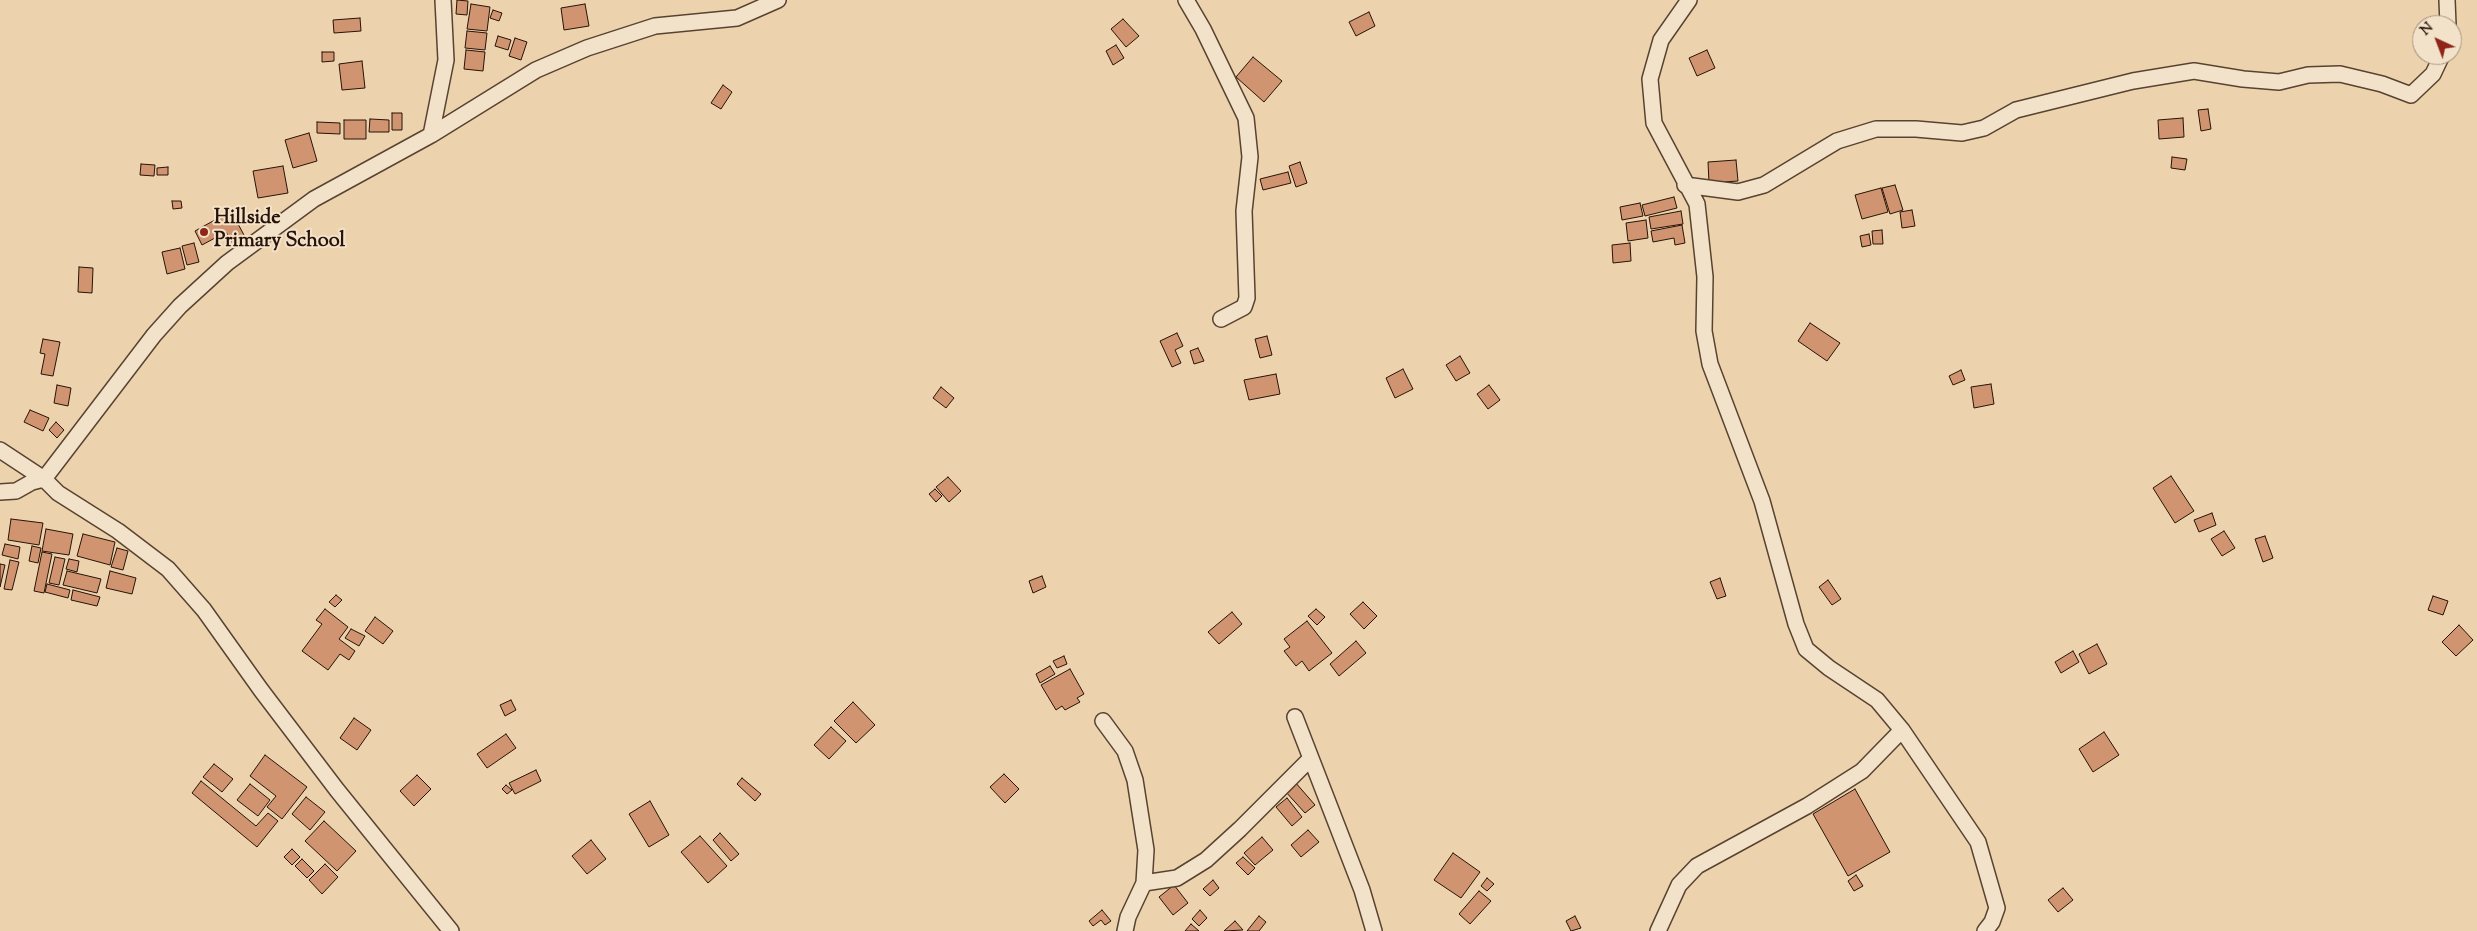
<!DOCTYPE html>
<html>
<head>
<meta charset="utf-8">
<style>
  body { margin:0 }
  #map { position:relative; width:2477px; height:931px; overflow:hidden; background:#ecd3ad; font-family:"Sorts Mill Goudy",serif }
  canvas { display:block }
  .north { position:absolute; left:2412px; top:15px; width:50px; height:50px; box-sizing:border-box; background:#f3e2ca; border:1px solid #a18f7c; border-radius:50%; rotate:317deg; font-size:14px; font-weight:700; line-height:20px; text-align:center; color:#271307 }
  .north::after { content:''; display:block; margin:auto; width:18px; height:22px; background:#8f2418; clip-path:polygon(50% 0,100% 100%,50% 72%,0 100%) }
</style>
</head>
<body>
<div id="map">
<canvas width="2477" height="931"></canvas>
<div class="north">N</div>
</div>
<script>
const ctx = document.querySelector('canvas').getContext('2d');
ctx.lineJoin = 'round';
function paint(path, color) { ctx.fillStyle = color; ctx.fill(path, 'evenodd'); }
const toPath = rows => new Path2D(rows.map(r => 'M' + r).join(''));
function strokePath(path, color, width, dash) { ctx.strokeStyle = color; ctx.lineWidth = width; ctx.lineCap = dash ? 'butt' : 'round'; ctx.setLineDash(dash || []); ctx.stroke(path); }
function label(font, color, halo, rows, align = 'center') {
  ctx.font = font + ' "Sorts Mill Goudy",serif'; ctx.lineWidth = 4; ctx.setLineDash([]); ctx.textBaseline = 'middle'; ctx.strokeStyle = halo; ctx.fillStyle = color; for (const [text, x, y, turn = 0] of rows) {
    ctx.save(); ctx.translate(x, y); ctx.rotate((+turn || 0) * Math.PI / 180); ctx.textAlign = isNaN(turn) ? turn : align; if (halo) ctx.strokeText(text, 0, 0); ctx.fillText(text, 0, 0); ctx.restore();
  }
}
const building = toPath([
  [457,0,468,1,467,15,456,14,457,0],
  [471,4,490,7,487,31,467,29,471,4],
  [585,4,589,26,564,30,561,8,585,4],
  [493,10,502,13,499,21,490,18,493,10],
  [1369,12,1375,26,1356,36,1349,22,1369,12],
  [360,18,361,31,334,33,333,20,360,18],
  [1123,19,1139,36,1126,47,1111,29,1123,19],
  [467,31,487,33,485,50,465,48,467,31],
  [498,36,511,40,508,50,495,46,498,36],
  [515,38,527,42,521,60,509,56,515,38],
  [1116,45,1124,58,1113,65,1106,51,1116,45],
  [466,50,485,52,483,71,464,69,466,50],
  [1707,50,1715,68,1697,76,1689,58,1707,50],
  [322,52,334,52,334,61,322,62,322,52],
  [1253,57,1282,81,1264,102,1236,77,1253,57],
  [362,61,365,88,342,90,339,64,362,61],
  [723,85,732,92,721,109,711,103,723,85],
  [2208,109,2211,129,2201,131,2198,110,2208,109],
  [392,113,402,113,402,130,392,130,392,113],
  [2183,118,2184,137,2159,139,2158,120,2183,118],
  [370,119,389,120,389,132,369,132,370,119],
  [344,120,366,120,366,139,344,139,344,120],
  [317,122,340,123,340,134,317,133,317,122],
  [309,133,317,161,293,168,285,140,309,133],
  [2172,157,2187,159,2185,170,2171,168,2172,157],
  [1736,160,1738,181,1709,183,1708,162,1736,160],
  [1300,162,1307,183,1296,187,1289,166,1300,162],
  [141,164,155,165,154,176,140,175,141,164],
  [283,166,288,193,258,198,253,171,283,166],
  [168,167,168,175,157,175,157,168,168,167],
  [1288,172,1291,183,1263,190,1260,179,1288,172],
  [1895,185,1903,210,1890,214,1882,188,1895,185],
  [1881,188,1888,212,1862,219,1855,195,1881,188],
  [1674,197,1677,208,1645,216,1642,205,1674,197],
  [172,201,181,201,182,208,173,209,172,201],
  [1640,203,1643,216,1622,220,1620,207,1640,203],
  [1912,210,1915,226,1902,228,1900,212,1912,210],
  [231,211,244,235,231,242,226,232,202,245,195,231,231,211],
  [1681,211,1683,224,1651,229,1649,217,1681,211],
  [1646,220,1648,238,1628,241,1626,223,1646,220],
  [1682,225,1685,243,1675,245,1674,238,1653,242,1651,231,1682,225],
  [1882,230,1883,244,1873,244,1872,231,1882,230],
  [1869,234,1871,245,1862,247,1860,236,1869,234],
  [194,243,199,262,187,265,182,246,194,243],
  [1630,243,1631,261,1613,263,1612,245,1630,243],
  [180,248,185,269,167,274,162,252,180,248],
  [79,267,93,268,92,293,78,292,79,267],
  [1810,323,1840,343,1827,361,1798,341,1810,323],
  [1177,333,1183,346,1175,350,1181,363,1172,367,1160,341,1177,333],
  [1267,336,1272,355,1260,358,1255,339,1267,336],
  [43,339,60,342,53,376,41,374,45,354,40,353,43,339],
  [1198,348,1204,361,1194,364,1190,351,1198,348],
  [1460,356,1470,373,1456,381,1446,365,1460,356],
  [1403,369,1413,389,1395,398,1386,378,1403,369],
  [1961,370,1965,380,1953,385,1949,376,1961,370],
  [1276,374,1280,394,1249,400,1244,380,1276,374],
  [1991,384,1994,404,1974,408,1971,387,1991,384],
  [57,385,71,388,68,406,54,403,57,385],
  [1489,385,1500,400,1488,409,1477,394,1489,385],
  [941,387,954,398,946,408,933,398,941,387],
  [30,410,49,418,43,431,24,422,30,410],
  [56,422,64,430,57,438,49,430,56,422],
  [2171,476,2194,511,2175,523,2153,488,2171,476],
  [948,477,961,491,949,502,936,487,948,477],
  [935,489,942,496,936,502,929,494,935,489],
  [2212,513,2216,525,2199,532,2194,520,2212,513],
  [11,519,43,523,39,545,8,540,11,519],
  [46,529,73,534,69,555,42,551,46,529],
  [2224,531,2235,548,2222,556,2211,539,2224,531],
  [83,534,115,542,110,565,77,556,83,534],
  [2265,536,2273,558,2263,562,2255,539,2265,536],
  [5,544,20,547,18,559,2,555,5,544],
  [32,546,41,548,38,563,29,561,32,546],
  [117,548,128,551,123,570,111,567,117,548],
  [42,552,52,554,44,593,34,591,42,552],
  [55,557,65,559,59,585,49,583,55,557],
  [69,559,79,561,77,572,66,569,69,559],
  [10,560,19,562,12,590,4,589,10,560],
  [0,564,5,565,0,587,0,564],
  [67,571,101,579,97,593,63,585,67,571],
  [110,571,136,578,132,594,106,588,110,571],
  [1042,576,1046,587,1033,593,1029,581,1042,576],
  [1720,578,1726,596,1717,599,1710,582,1720,578],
  [1828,580,1841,599,1832,605,1819,587,1828,580],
  [47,584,70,590,68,598,45,592,47,584],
  [73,590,100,597,97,606,71,600,73,590],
  [336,595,342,600,335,607,329,602,336,595],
  [2433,596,2448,601,2443,615,2428,610,2433,596],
  [1363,602,1377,616,1364,629,1350,614,1363,602],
  [325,609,348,627,339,639,355,651,349,660,340,654,328,670,302,651,322,624,316,620,325,609],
  [1316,609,1325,617,1317,625,1308,616,1316,609],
  [1232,612,1242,624,1219,644,1208,632,1232,612],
  [375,617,393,631,383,644,365,631,375,617],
  [1307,621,1332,653,1309,671,1302,661,1296,666,1284,651,1290,647,1284,639,1307,621],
  [2459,625,2473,640,2456,656,2442,642,2459,625],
  [351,629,365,636,359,646,345,638,351,629],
  [1356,641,1366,653,1339,676,1330,664,1356,641],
  [2097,644,2107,664,2089,674,2079,654,2097,644],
  [2073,651,2079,662,2061,673,2055,662,2073,651],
  [1064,656,1067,664,1057,668,1053,661,1064,656],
  [1050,666,1055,674,1040,683,1036,674,1050,666],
  [1070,669,1084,694,1077,698,1080,702,1065,710,1062,706,1056,710,1041,685,1070,669],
  [511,700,516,710,505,716,500,705,511,700],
  [853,702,875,725,856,743,834,721,853,702],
  [354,718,371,730,357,750,340,738,354,718],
  [831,727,846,741,829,759,814,745,831,727],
  [2104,732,2119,755,2093,772,2079,749,2104,732],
  [506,734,516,748,487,768,477,754,506,734],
  [265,755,307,787,282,819,267,807,276,796,250,776,265,755],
  [214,764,233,779,222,792,203,777,214,764],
  [536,770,541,781,515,794,509,783,536,770],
  [1004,774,1019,789,1005,803,990,787,1004,774],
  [417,775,431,789,414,806,400,791,417,775],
  [742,778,761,794,755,801,737,784,742,778],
  [201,781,256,826,268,813,278,821,257,847,192,793,201,781],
  [1295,782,1315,805,1305,813,1285,791,1295,782],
  [250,784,270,800,258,816,237,800,250,784],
  [506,785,512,790,507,794,502,789,506,785],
  [1855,789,1890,852,1848,876,1813,814,1855,789],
  [306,797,325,812,310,830,292,814,306,797],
  [1287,798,1302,817,1292,826,1276,807,1287,798],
  [650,801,669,835,649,847,629,814,650,801],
  [324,821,356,851,337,871,305,841,324,821],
  [1308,830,1319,842,1301,857,1291,845,1308,830],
  [720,833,739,854,731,861,713,840,720,833],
  [700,836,727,866,708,883,681,852,700,836],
  [1262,837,1273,850,1255,865,1244,853,1262,837],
  [591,840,606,859,587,874,572,856,591,840],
  [292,849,300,857,292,865,284,857,292,849],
  [1453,853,1480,872,1461,898,1434,880,1453,853],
  [1243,857,1255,868,1248,875,1236,863,1243,857],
  [302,859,314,871,307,878,295,866,302,859],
  [325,864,338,877,322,894,309,880,325,864],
  [1856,875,1863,886,1854,891,1848,881,1856,875],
  [1487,878,1494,884,1487,891,1481,886,1487,878],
  [1213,880,1219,888,1210,896,1203,889,1213,880],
  [1174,885,1188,903,1173,915,1159,897,1174,885],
  [2063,888,2073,900,2058,912,2048,900,2063,888],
  [1479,891,1491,901,1470,924,1459,914,1479,891],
  [1102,910,1111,921,1105,925,1101,920,1093,926,1089,921,1102,910],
  [1200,910,1207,918,1199,926,1192,919,1200,910],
  [1259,916,1266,922,1259,931,1247,931,1259,916],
  [1575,916,1581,928,1571,931,1566,921,1575,916],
  [1235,921,1243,930,1224,931,1235,921],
  [1191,924,1199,931,1185,931,1191,924]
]);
paint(building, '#d19470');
strokePath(building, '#271307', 1);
const minor = toPath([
  [1186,0,1203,29,1246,118,1250,157,1244,211,1247,298,1244,307,1221,319],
  [1689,0,1661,40,1650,79,1654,123,1697,204,1705,277,1704,331,1710,364,1762,501,1796,624,1806,649,1829,668,1877,700,1902,730,1978,842,1997,908,1992,922,1985,931],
  [2447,0,2448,25],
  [431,135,446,60,443,0],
  [1685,185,1738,192,1764,185,1837,141,1876,129,1916,129,1962,133,1984,128,2016,110,2133,81,2194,71,2243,79,2279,82,2308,75,2340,74,2382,84,2411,95,2433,74,2442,55],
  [0,450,44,479,58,493,118,531,168,569,204,610,261,690,337,790,451,931],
  [0,492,16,491,32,482,44,479,154,335,180,306,227,263,314,199,431,135,536,70,587,48,655,26,737,18,778,0],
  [1295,717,1362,890,1374,931],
  [1103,721,1125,751,1135,780,1146,850,1144,883,1128,917,1125,931],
  [1144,883,1177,878,1206,860,1240,829,1310,759],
  [1658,931,1679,885,1697,866,1807,806,1862,771,1902,730]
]);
strokePath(minor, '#584330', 18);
strokePath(minor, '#f3e2ca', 15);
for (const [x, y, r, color] of [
  [204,232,5,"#8f2418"]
]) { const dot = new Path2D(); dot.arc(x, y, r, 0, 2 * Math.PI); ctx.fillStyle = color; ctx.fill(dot); strokePath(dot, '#f3e2ca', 2); }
label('bold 20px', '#271307', '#f3e2ca', [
  ["Hillside",214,220],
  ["Primary School",214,243]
], 'left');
</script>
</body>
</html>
